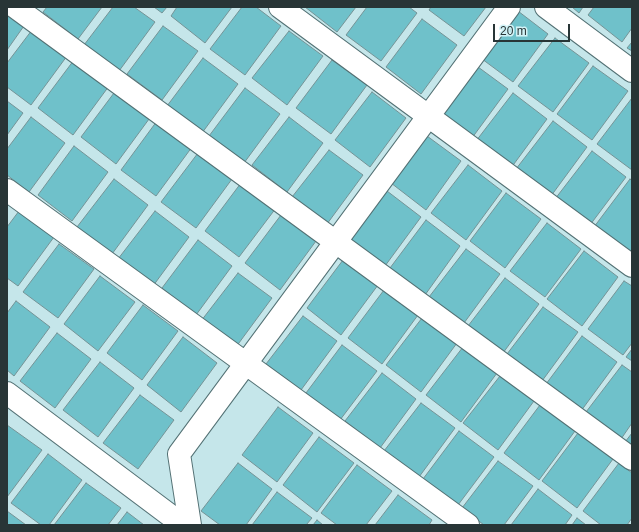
<!DOCTYPE html>
<html>
<head>
<meta charset="utf-8">
<style>
  body { margin:0 }
  #map { position:relative; width:639px; height:532px; overflow:hidden; background:#c5e6ea; font-family:Arial,sans-serif }
  canvas { display:block }
  .frame { position:absolute; inset:0; border:8px solid #283536; pointer-events:none }
  .scale { position:absolute; left:493px; top:24px; width:77px; height:18px; box-sizing:border-box; border:2px solid #283536; border-top:0; padding-left:5px; font-size:12px; line-height:14px; white-space:nowrap; color:#283536; -webkit-text-stroke:3px #d2f3f7; paint-order:stroke }
</style>
</head>
<body>
<div id="map">
<canvas width="639" height="532"></canvas>
<div class="frame"></div>
<div class="scale">20 m</div>
</div>
<script>
const ctx = document.querySelector('canvas').getContext('2d');
ctx.lineJoin = 'round';
function paint(path, color) { ctx.fillStyle = color; ctx.fill(path, 'evenodd'); }
const toPath = rows => new Path2D(rows.map(r => 'M' + r).join(''));
function strokePath(path, color, width, dash) { ctx.strokeStyle = color; ctx.lineWidth = width; ctx.lineCap = dash ? 'butt' : 'round'; ctx.setLineDash(dash || []); ctx.stroke(path); }
const building = toPath([
  [47,7,102,7,78,39,43,12,47,7],
  [113,7,134,7,155,22,119,71,84,45,113,7],
  [154,7,167,7,162,13,154,7],
  [177,7,232,7,205,43,171,16,177,7],
  [242,7,256,7,281,26,245,75,210,49,242,7],
  [305,7,356,7,337,32,305,7],
  [367,7,409,7,417,13,381,61,346,35,367,7],
  [431,7,486,7,464,36,429,10,431,7],
  [572,7,583,7,579,13,572,7],
  [594,7,632,7,632,28,622,42,588,15,594,7],
  [514,8,548,34,513,82,478,56,514,8],
  [7,9,26,23,7,50,7,9],
  [422,19,457,45,421,94,386,67,422,19],
  [163,26,198,51,162,100,127,74,163,26],
  [32,30,67,56,31,105,7,87,7,63,32,30],
  [289,31,323,56,287,105,252,78,289,31],
  [555,38,589,63,553,112,518,86,555,38],
  [632,42,632,51,627,48,632,42],
  [203,58,238,84,202,133,167,106,203,58],
  [74,60,109,86,73,135,38,108,74,60],
  [332,60,367,85,331,134,296,108,332,60],
  [474,64,508,89,472,138,437,112,474,64],
  [593,66,628,91,592,140,557,114,593,66],
  [245,88,280,114,244,163,209,136,245,88],
  [117,89,152,115,116,164,81,137,117,89],
  [372,92,406,118,370,167,335,140,372,92],
  [513,93,547,119,511,168,476,141,513,93],
  [632,98,632,170,597,144,632,98],
  [7,101,23,113,7,135,7,101],
  [31,117,65,143,29,192,7,175,7,149,31,117],
  [289,117,323,143,287,192,252,165,289,117],
  [157,121,192,147,156,196,121,170,157,121],
  [553,121,587,147,551,196,516,169,553,121],
  [427,136,461,161,426,210,391,183,427,136],
  [74,146,108,172,72,221,38,195,74,146],
  [329,150,363,175,327,224,292,197,329,150],
  [592,151,626,177,590,225,555,199,592,151],
  [198,153,232,179,196,228,161,202,198,153],
  [468,165,502,191,466,240,431,213,468,165],
  [114,179,148,205,112,254,77,227,114,179],
  [630,179,632,181,632,249,629,254,594,227,630,179],
  [241,183,276,208,239,257,205,231,241,183],
  [387,191,421,217,385,266,350,239,387,191],
  [506,193,541,219,505,268,470,241,506,193],
  [19,211,54,237,18,286,7,278,7,227,19,211],
  [155,211,189,237,153,286,118,259,155,211],
  [281,215,316,241,280,290,245,263,281,215],
  [426,220,460,246,425,295,390,268,426,220],
  [547,223,581,249,545,297,510,271,547,223],
  [198,240,232,266,196,315,162,288,198,240],
  [59,244,94,269,58,318,23,292,59,244],
  [466,249,500,274,464,323,429,297,466,249],
  [584,251,618,277,582,326,547,299,584,251],
  [343,260,378,285,341,335,307,308,343,260],
  [238,273,272,298,236,347,201,321,238,273],
  [100,276,135,302,98,351,64,324,100,276],
  [505,278,539,304,503,353,468,326,505,278],
  [624,281,632,286,632,343,623,355,588,329,624,281],
  [384,290,418,315,382,364,348,338,384,290],
  [16,301,50,327,14,376,7,370,7,313,16,301],
  [143,305,178,331,142,380,107,353,143,305],
  [543,307,578,332,542,381,507,354,543,307],
  [303,316,337,341,301,390,266,364,303,316],
  [422,318,457,343,421,392,386,365,422,318],
  [57,333,91,359,55,408,20,381,57,333],
  [582,336,617,362,581,411,546,384,582,336],
  [183,337,217,363,181,412,147,385,183,337],
  [342,345,377,371,340,420,306,393,342,345],
  [463,347,497,373,461,422,426,395,463,347],
  [632,349,632,361,626,357,632,349],
  [100,362,134,388,98,437,63,410,100,362],
  [622,365,632,372,632,423,621,439,586,412,622,365],
  [382,373,416,399,380,448,345,421,382,373],
  [500,376,534,401,498,450,463,423,500,376],
  [140,395,174,420,138,469,103,443,140,395],
  [421,403,455,428,419,477,384,451,421,403],
  [540,405,575,431,539,480,504,453,540,405],
  [278,407,313,433,277,482,242,455,278,407],
  [7,425,42,450,7,497,7,425],
  [459,431,494,457,458,505,423,479,459,431],
  [578,433,613,459,577,508,542,481,578,433],
  [632,433,632,447,625,442,632,433],
  [319,437,354,463,317,512,283,485,319,437],
  [48,454,82,480,49,525,41,525,11,503,48,454],
  [498,461,533,486,504,525,484,525,462,508,498,461],
  [238,463,272,489,246,525,220,525,201,511,238,463],
  [619,463,632,473,632,518,627,525,601,525,583,511,619,463],
  [357,465,392,491,366,525,337,525,321,513,357,465],
  [86,483,121,508,108,525,54,525,86,483],
  [538,489,572,515,565,525,511,525,538,489],
  [277,492,312,518,306,525,252,525,277,492],
  [398,495,432,520,429,525,375,525,398,495],
  [7,511,26,525,7,525,7,511],
  [127,512,144,525,117,525,127,512],
  [577,518,586,525,572,525,577,518],
  [317,520,323,525,313,525,317,520]
]);
paint(building, '#6fc1ca');
strokePath(building, '#749396', 1);
const street = toPath([
  [15,7,632,459],
  [280,7,632,266],
  [546,7,632,71],
  [7,190,468,525],
  [7,393,183,525],
  [190,525,179,454,509,7]
]);
strokePath(street, '#537174', 24);
strokePath(street, '#fff', 22);
</script>
</body>
</html>
